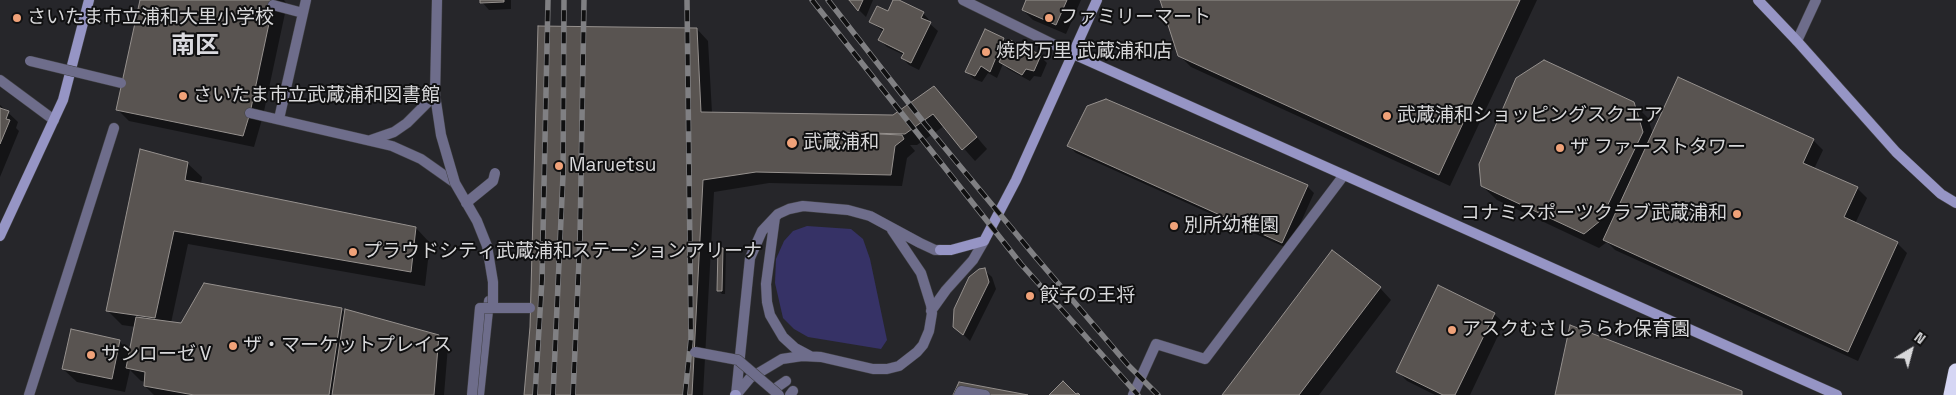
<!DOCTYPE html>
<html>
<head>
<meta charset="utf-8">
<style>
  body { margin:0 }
  #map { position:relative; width:1956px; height:395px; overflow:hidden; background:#26262a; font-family:"Space Grotesk",sans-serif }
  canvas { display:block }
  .north { position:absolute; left:1886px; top:325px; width:50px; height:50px; -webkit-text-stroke:4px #101011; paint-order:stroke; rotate:37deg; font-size:14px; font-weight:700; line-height:20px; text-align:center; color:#d8d8da }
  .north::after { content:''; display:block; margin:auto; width:18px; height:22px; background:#d8d8da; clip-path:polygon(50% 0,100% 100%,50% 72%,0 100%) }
</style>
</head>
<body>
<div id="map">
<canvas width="1956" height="395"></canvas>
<div class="north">N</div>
</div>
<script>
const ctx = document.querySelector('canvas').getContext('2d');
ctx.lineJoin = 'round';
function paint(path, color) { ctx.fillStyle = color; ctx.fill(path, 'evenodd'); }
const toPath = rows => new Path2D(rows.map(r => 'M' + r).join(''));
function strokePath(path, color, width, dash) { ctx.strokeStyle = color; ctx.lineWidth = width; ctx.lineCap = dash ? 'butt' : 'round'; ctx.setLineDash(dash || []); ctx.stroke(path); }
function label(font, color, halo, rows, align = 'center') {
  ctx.font = font + ' "Space Grotesk","Noto Sans JP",sans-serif'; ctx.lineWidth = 4; ctx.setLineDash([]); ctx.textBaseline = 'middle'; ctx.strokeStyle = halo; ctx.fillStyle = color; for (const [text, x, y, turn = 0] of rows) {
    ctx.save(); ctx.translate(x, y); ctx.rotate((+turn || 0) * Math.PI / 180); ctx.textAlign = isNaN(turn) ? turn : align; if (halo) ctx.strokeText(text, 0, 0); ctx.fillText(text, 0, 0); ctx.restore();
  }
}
paint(toPath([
  [807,226,851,229,863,239,870,259,887,340,881,349,808,337,794,329,783,318,775,283,776,259,784,241,793,231]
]), '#363266');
paint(toPath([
  [141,0,284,0,287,4,263,116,254,147,129,121,117,109],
  [482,0,511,0,511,9,489,10,482,2],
  [851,0,873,0,866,17,859,10],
  [895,0,923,13,930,21,929,23,938,31,919,70,909,65,902,58,904,55,887,47,880,40,884,32,871,22,888,13],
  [1028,0,1081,0,1066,34,1033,20,1023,10],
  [1161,0,1537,0,1450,186,1191,67,1179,55],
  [697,29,708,41,712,113,893,116,945,100,987,149,975,161,944,126,917,145,910,145,915,151,907,158,902,186,769,183,714,192,703,395,525,395],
  [1003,39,1009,44,1040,56,1047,63,1041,77,1034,76,1030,81,1008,69,1003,64,997,78,988,73,982,82,974,79,967,72],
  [1633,103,1648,118,1653,134,1813,140,1823,150,1814,169,1857,188,1867,198,1855,224,1897,243,1907,253,1858,361,1615,250,1607,242,1599,248,1497,200,1482,186],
  [0,105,18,122,16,128,19,131,0,177],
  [1069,146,1307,186,1314,193,1289,249,1076,153],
  [187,163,202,177,201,184,416,228,430,243,425,286,188,244,171,323,182,324,341,309,346,314,439,336,448,346,444,395,154,395,145,386,146,382,141,381,130,370,125,392,77,382,63,369,119,341,131,353,136,327,122,325,108,311],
  [723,250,726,253,725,294,722,294,719,291],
  [984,270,992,277,996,289,970,341,955,326],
  [1380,288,1391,300,1319,395,1224,395],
  [1494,314,1504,323,1470,395,1435,395,1407,381,1398,372]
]), '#0007');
const building = toPath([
  [140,0,274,0,250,113,243,136,116,110,140,0],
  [480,0,504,0,504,2,480,3,480,0],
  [849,0,863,0,858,11,849,0],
  [893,0,899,0,924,12,921,18,931,22,911,63,901,58,904,53,878,40,884,29,869,22,877,6,888,11,893,0],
  [1026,0,1067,0,1056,25,1022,10,1026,0],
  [1160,0,1520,0,1439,175,1178,56,1160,0],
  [538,26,697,28,701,112,893,115,934,86,977,137,962,150,933,114,905,134,831,132,902,135,904,139,895,146,891,175,756,172,703,180,692,395,524,395,530,327,538,26],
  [985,29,1004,38,990,72,981,66,975,76,965,72,985,29],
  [1010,40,1041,55,1034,71,1026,69,1022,75,999,62,1010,40],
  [1544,60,1634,102,1643,132,1600,221,1584,234,1481,186,1479,164,1516,78,1544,60],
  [1678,77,1814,139,1803,163,1858,187,1844,217,1898,242,1848,352,1603,240,1678,77],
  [1106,99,1308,185,1282,243,1067,146,1087,106,1106,99],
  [0,108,9,111,6,119,10,120,0,144,0,108],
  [140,149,188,162,185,180,416,227,411,272,174,231,155,318,106,311,140,149],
  [718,248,723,248,722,291,717,291,718,248],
  [1332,250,1381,287,1299,395,1222,395,1332,250],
  [985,268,989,282,963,335,953,327,954,309,969,277,979,269,985,268],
  [204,283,342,308,329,395,194,395,144,386,145,372,126,368,136,317,181,323,204,283],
  [1438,285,1495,313,1455,395,1443,395,1396,372,1438,285],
  [345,309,439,335,434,395,332,395,345,309],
  [1570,325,1742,391,1742,395,1555,395,1570,325],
  [71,329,120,340,112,379,62,369,71,329],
  [1063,381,1076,394,1078,393,1080,395,1049,395,1063,381],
  [959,382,1028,395,953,395,959,382]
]);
paint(building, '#595451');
strokePath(building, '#96918e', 1);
const street = toPath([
  [963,0,1073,54],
  [273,5,303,13],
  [1797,41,1816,0],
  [0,80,54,120],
  [250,113,392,146,421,159,455,183],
  [279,119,306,0],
  [371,140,394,132,407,123,435,95],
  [775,217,766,284,767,302,770,315,783,337,795,348,810,356],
  [931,311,946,290,973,260,984,241],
  [773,390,786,381],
  [29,395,114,128],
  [479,395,489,301],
  [736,395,750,258,762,231,778,214,789,209,803,206,848,210,870,216,920,243,935,250,940,250],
  [736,395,750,378,782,359,802,356,821,357,873,369,887,369,899,366,917,352,923,345,929,331,932,313,931,305,921,273,892,230],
  [790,395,793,391],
  [959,395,961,391,985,395],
  [1133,395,1156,344,1205,359,1344,175]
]);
const secondary = toPath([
  [1758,0,1797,41,1896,152,1941,194,1956,203],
  [1073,54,1837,395],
  [0,236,63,100,89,0],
  [940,250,951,250,984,241,1016,180,1097,0],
  [735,395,736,395]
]);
const highway = toPath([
  [1951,395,1956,371]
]);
strokePath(street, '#424246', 11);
strokePath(secondary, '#424246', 11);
strokePath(highway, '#424246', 16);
strokePath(street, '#6e6d8b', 10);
strokePath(secondary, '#9695c5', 10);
strokePath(highway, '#d5d6f4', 15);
const rail = toPath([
  [812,0,1021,264,1138,395],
  [828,0,925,124,1033,254,1128,365,1158,395],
  [535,395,542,279,548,0],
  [553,395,563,175,564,0],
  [573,395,580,238,584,0],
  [685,395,691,338,687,0]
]);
strokePath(rail, '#808083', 5.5);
strokePath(rail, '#101011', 4, [11]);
const streetBridge = toPath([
  [437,0,435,95,441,135,455,183,477,221,487,246,493,282,493,308],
  [30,61,121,83],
  [466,203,493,181,495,173],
  [695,352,738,360,779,395],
  [472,395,480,308,530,308]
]);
strokePath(streetBridge, '#424246', 11, []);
strokePath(streetBridge, '#6e6d8b', 10);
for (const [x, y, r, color] of [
  [17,18,5,"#f0a279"],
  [1049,18,5,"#f0a279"],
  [986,52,5,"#f0a279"],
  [183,96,5,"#f0a279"],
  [1387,116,5,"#f0a279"],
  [792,143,6,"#f0a279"],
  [1560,148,5,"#f0a279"],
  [559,166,5,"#f0a279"],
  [1737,214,5,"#f0a279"],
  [1174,226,5,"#f0a279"],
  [353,252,5,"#f0a279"],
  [1030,296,5,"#f0a279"],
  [1452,330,5,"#f0a279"],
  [233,346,5,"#f0a279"],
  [91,355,5,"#f0a279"]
]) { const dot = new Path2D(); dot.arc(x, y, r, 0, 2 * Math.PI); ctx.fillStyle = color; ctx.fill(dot); strokePath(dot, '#101011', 2); }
label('19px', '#d8d8da', '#101011', [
  ["さいたま市立浦和大里小学校",27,18],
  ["ファミリーマート",1059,18],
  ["焼肉万里 武蔵浦和店",996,52],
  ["さいたま市立武蔵浦和図書館",193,96],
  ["武蔵浦和ショッピングスクエア",1397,116],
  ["武蔵浦和",803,143],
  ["ザ ファーストタワー",1570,148],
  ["Maruetsu",569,166],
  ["コナミスポーツクラブ武蔵浦和",1727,214,"right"],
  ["別所幼稚園",1184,226],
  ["プラウドシティ武蔵浦和ステーションアリーナ",363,252],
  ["餃子の王将",1040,296],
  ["アスクむさしうらわ保育園",1462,330],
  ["ザ・マーケットプレイス",243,346],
  ["サンローゼⅤ",101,355]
], 'left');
label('bold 24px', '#dadadf', '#101011', [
  ["南区",195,46]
]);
</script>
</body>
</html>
